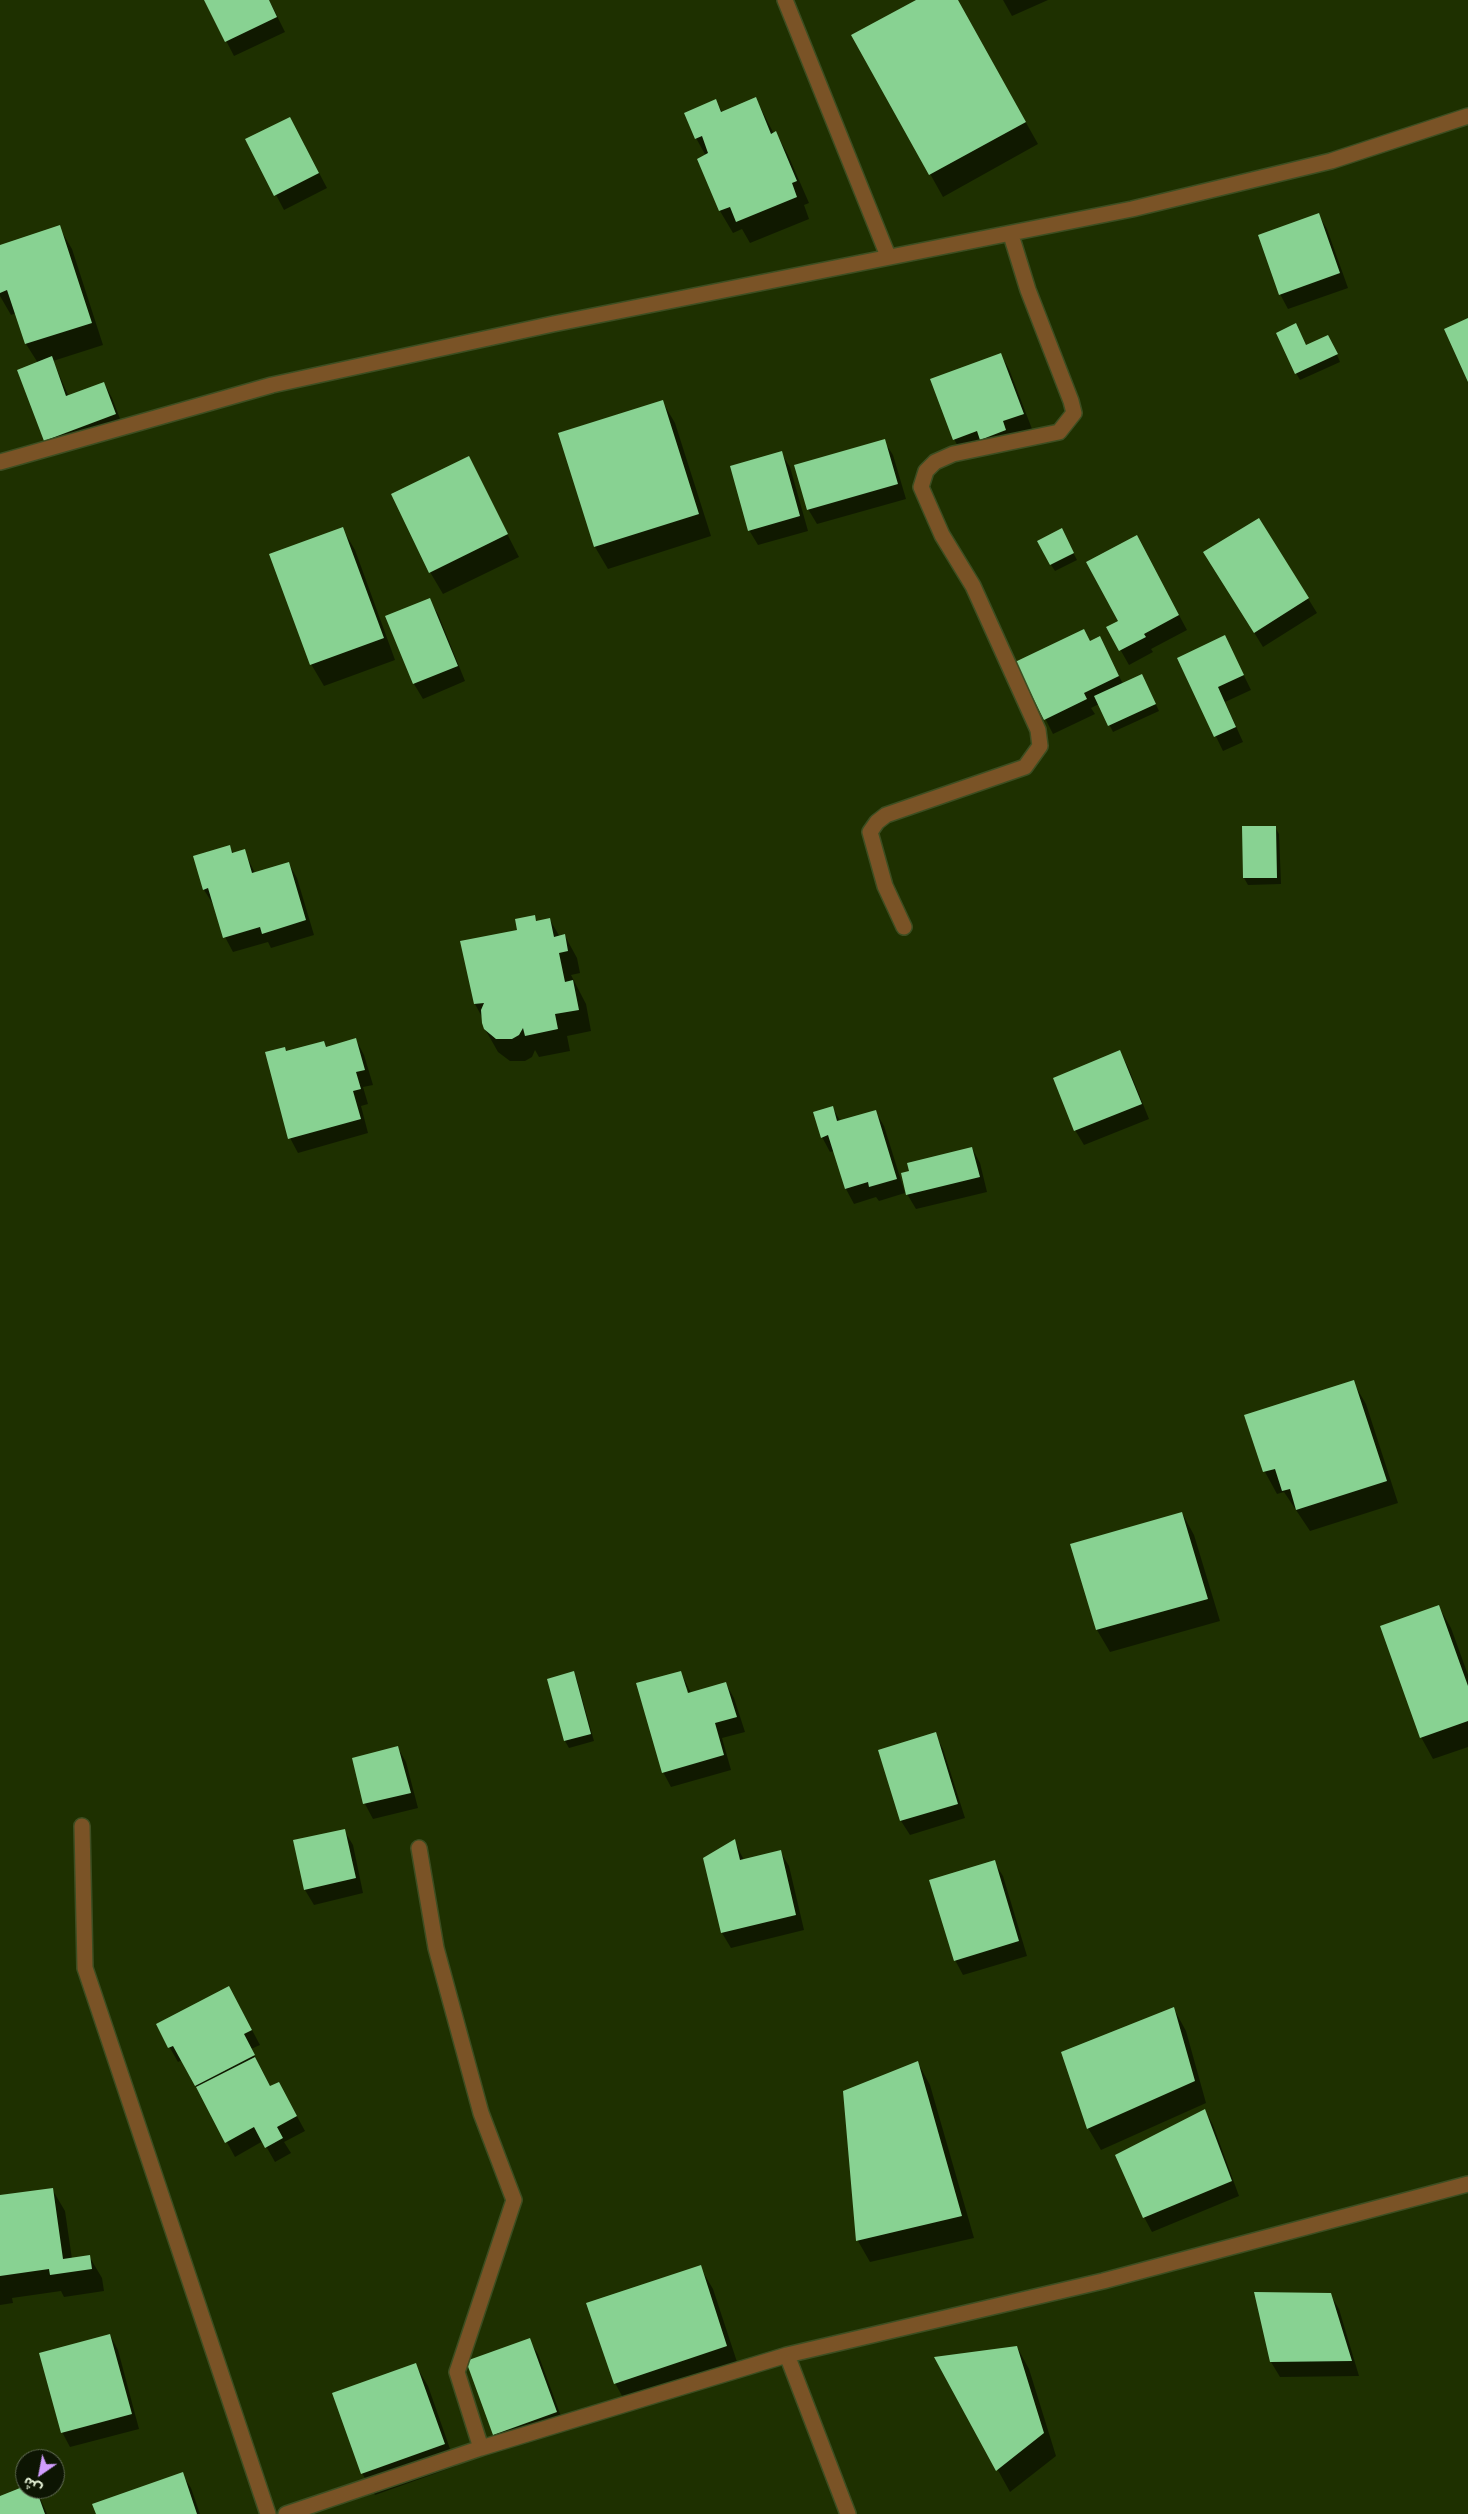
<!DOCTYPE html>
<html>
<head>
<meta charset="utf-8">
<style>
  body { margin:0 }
  #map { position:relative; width:1468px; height:2514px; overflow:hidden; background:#1e3000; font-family:"Open Sans","Noto Sans Arabic",sans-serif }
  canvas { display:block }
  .north { position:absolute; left:15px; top:2449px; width:50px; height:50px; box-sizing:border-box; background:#0d1503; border:1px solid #616b55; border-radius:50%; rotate:213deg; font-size:14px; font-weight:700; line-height:20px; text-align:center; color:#e0ecd1 }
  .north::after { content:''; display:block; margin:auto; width:18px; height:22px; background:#d19dfe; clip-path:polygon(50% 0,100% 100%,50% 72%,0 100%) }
</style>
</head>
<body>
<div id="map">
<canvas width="1468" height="2514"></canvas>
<div class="north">ش</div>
</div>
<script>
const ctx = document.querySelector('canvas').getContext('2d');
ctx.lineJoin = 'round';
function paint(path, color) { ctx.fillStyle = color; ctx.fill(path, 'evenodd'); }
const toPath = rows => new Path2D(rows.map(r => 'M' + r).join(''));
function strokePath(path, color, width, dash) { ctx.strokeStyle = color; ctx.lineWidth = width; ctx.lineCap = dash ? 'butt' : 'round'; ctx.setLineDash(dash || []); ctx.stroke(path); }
paint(toPath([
  [205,0,269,0,285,32,234,56],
  [919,0,957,0,1038,144,943,197,853,36],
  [1003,0,1048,0,1012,16],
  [756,99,774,134,776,133,788,155,809,203,804,205,809,219,750,243,742,229,733,233,720,211,698,159,706,156,696,138,716,101,722,112],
  [298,133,327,188,284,210,247,140],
  [1318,214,1327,229,1348,288,1288,309,1280,294],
  [59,227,72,249,103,345,53,361,69,397,104,383,112,398,124,429,53,455,45,440,38,363,26,344,16,313,11,315,0,296,0,246],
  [1332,343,1340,362,1300,380,1296,373,1306,346],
  [1001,355,1009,369,1032,429,1010,436,1014,445,990,454,985,446,962,454,954,439],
  [662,401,675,423,711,536,608,569,595,547,559,433],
  [884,441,893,455,906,499,817,524,808,509],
  [781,453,790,467,808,531,758,545,749,530],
  [468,458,519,557,443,594,430,572],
  [1259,519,1317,613,1263,647,1214,567],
  [342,528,355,550,395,660,324,686,311,664],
  [1065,537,1077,560,1055,571,1051,565],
  [1145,552,1187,630,1151,649,1153,652,1129,665,1108,628,1119,622],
  [429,600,438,614,465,681,423,699,414,684,387,617],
  [1225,637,1251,690,1225,702,1243,742,1223,751,1178,659],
  [1100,638,1123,684,1146,683,1159,711,1113,732,1099,704,1091,708,1095,714,1053,734,1017,663],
  [1275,827,1279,834,1281,884,1248,885,1244,878,1243,828],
  [229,847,234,854,244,851,255,873,289,864,297,878,314,935,271,948,268,942,233,952,225,937,214,903,213,904,204,890],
  [534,917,537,922,550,920,560,937,565,936,577,958,580,973,571,975,586,1004,591,1031,567,1036,570,1051,539,1057,535,1050,532,1057,525,1061,510,1061,498,1052,485,1029,482,1017,475,1004,461,942,518,931],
  [356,1040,364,1055,373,1085,363,1087,368,1104,361,1106,368,1133,298,1153,290,1138,285,1048,287,1052,324,1042,327,1048],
  [1120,1052,1128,1067,1149,1119,1084,1145,1075,1130],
  [832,1107,841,1122,875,1111,884,1126,905,1193,879,1201,876,1197,854,1204,846,1189,834,1151,830,1152,822,1137],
  [972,1148,980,1163,987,1192,916,1209,907,1194],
  [1353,1382,1366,1404,1398,1503,1310,1531,1284,1492,1277,1494,1265,1472,1246,1416],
  [1182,1513,1194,1535,1220,1621,1110,1652,1097,1630,1072,1544],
  [1439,1607,1451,1628,1468,1675,1468,1747,1433,1759,1421,1737],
  [573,1673,577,1680,594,1741,569,1748,565,1741,549,1680],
  [681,1673,691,1693,726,1684,734,1698,745,1732,722,1738,731,1770,671,1787,663,1772],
  [685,1687,687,1687,691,1699],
  [935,1734,943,1749,965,1818,910,1835,901,1821,880,1751],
  [398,1748,406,1762,418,1808,373,1819,365,1804,353,1758],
  [344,1830,353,1845,363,1893,314,1905,305,1890,294,1841],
  [734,1841,744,1860,780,1851,789,1866,804,1930,731,1948,722,1933,704,1858],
  [994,1862,1003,1876,1027,1956,963,1975,955,1960],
  [237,2002,260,2045,251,2049,271,2088,287,2098,305,2131,284,2142,291,2153,275,2162,263,2141,235,2157,182,2060,178,2062,157,2025],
  [1174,2009,1186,2031,1206,2103,1101,2150,1088,2128],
  [918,2063,930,2085,974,2238,870,2262,858,2241,845,2092],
  [1205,2111,1213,2125,1239,2196,1152,2232,1144,2217],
  [52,2189,65,2211,72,2259,89,2256,102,2278,104,2291,64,2297,61,2291,12,2298,13,2303,0,2305,0,2197],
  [700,2267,713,2289,739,2368,627,2405,615,2383],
  [1256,2294,1330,2294,1339,2309,1359,2376,1280,2377,1271,2362],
  [110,2335,118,2350,139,2429,70,2447,62,2432],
  [529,2340,538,2354,565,2427,503,2449,494,2434],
  [1017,2347,1029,2369,1056,2456,1010,2492,936,2358],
  [415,2364,428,2386,456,2466,375,2495,362,2473],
  [182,2474,191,2488,200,2514,97,2514],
  [25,2488,36,2489,47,2514,0,2514,0,2497]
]), '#0007');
paint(toPath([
  [204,0,269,0,277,17,225,42],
  [916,0,958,0,1026,122,929,175,851,35],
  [756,97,771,134,776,131,797,181,792,183,797,197,736,222,730,207,719,211,697,159,708,153,702,136,695,139,684,113,716,99,721,112],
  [290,117,319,173,274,196,245,139],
  [1319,213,1340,273,1279,295,1258,235],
  [60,225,92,323,25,344,7,290,0,293,0,245],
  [1468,318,1468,382,1444,329],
  [1296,323,1306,345,1328,335,1338,354,1295,374,1276,333],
  [1001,353,1024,414,1003,421,1006,430,980,440,977,431,953,440,930,379],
  [52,356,66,396,104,382,116,414,44,441,17,370],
  [663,400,699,514,594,547,558,433],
  [885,439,898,484,807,510,794,465],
  [782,451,800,516,748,531,730,466],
  [469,456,508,534,429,573,391,494],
  [1259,518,1309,598,1254,633,1203,552],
  [343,527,384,638,310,665,269,554],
  [1062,528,1074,553,1050,565,1037,541],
  [1137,535,1179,615,1144,634,1146,637,1119,651,1106,627,1118,621,1086,562],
  [430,598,458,666,413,684,385,616],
  [1084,629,1090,641,1100,636,1119,676,1084,693,1087,699,1044,720,1015,662],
  [1225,635,1244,675,1218,687,1236,727,1214,737,1177,658],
  [1142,674,1156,704,1108,726,1094,696],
  [1242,826,1276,826,1277,878,1243,878],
  [230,845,232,853,245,849,252,873,289,862,306,920,262,934,260,927,223,938,208,888,203,890,193,856],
  [535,915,536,921,550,918,554,937,565,934,568,951,559,953,565,982,573,980,579,1010,555,1014,558,1029,525,1036,523,1028,519,1035,512,1039,496,1039,484,1029,482,1023,481,1010,484,1003,474,1004,460,941,517,930,515,919],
  [356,1038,365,1070,356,1072,361,1089,353,1091,361,1119,288,1139,265,1052,285,1047,286,1051,324,1041,326,1047],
  [1120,1050,1142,1104,1074,1131,1053,1078],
  [833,1106,837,1121,876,1110,897,1179,869,1187,868,1182,845,1189,828,1135,821,1138,813,1112],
  [972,1147,980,1177,906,1195,901,1173,909,1171,907,1163],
  [1354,1380,1387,1481,1296,1510,1290,1489,1282,1491,1275,1469,1263,1472,1244,1415],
  [1182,1512,1208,1599,1096,1630,1070,1544],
  [1439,1605,1468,1686,1468,1721,1420,1738,1380,1626],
  [574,1671,591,1734,564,1741,547,1679],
  [681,1671,688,1693,726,1682,737,1717,715,1723,724,1755,662,1773,636,1683],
  [936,1732,958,1804,900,1821,878,1750],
  [398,1746,411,1793,363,1804,352,1758],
  [345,1829,356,1878,304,1890,293,1840],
  [735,1839,740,1860,781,1850,796,1915,721,1933,703,1858],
  [995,1860,1019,1941,954,1961,929,1880],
  [229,1986,252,2030,244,2034,255,2055,195,2086,173,2046,168,2048,156,2024],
  [1174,2007,1195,2081,1087,2129,1061,2052],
  [255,2057,270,2086,279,2082,297,2116,277,2127,283,2138,265,2148,254,2127,225,2143,196,2087],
  [918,2061,962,2216,856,2241,843,2091],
  [1205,2109,1232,2181,1143,2218,1115,2155],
  [53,2188,63,2259,90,2255,92,2269,50,2275,49,2269,0,2276,0,2195],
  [701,2265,727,2346,614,2384,586,2303],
  [1254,2292,1331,2293,1352,2361,1270,2362],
  [110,2334,132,2414,61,2433,39,2353],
  [530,2338,557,2412,493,2435,466,2361],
  [1017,2346,1044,2433,996,2471,934,2357],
  [416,2363,445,2444,361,2474,332,2393],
  [183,2472,197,2514,96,2514,92,2504],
  [25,2486,25,2489,36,2489,45,2514,0,2514,0,2496]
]), '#88d292');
const minor = toPath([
  [785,0,888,256],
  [0,462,272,385,553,324,1132,209,1331,161,1468,116],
  [904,927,885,886,870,832,877,822,886,815,1025,767,1040,746,1038,730,973,586,942,535,921,487,926,471,935,462,953,454,1059,432,1074,413,1071,401,1028,290,1011,235],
  [82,1826,85,1968,268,2514],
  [419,1848,436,1948,481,2113,514,2200,457,2372,481,2448],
  [787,2355,848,2514],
  [286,2514,481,2448,787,2355,1103,2281,1468,2184]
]);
strokePath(minor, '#3d4e21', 18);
strokePath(minor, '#7a5326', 15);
</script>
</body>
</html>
